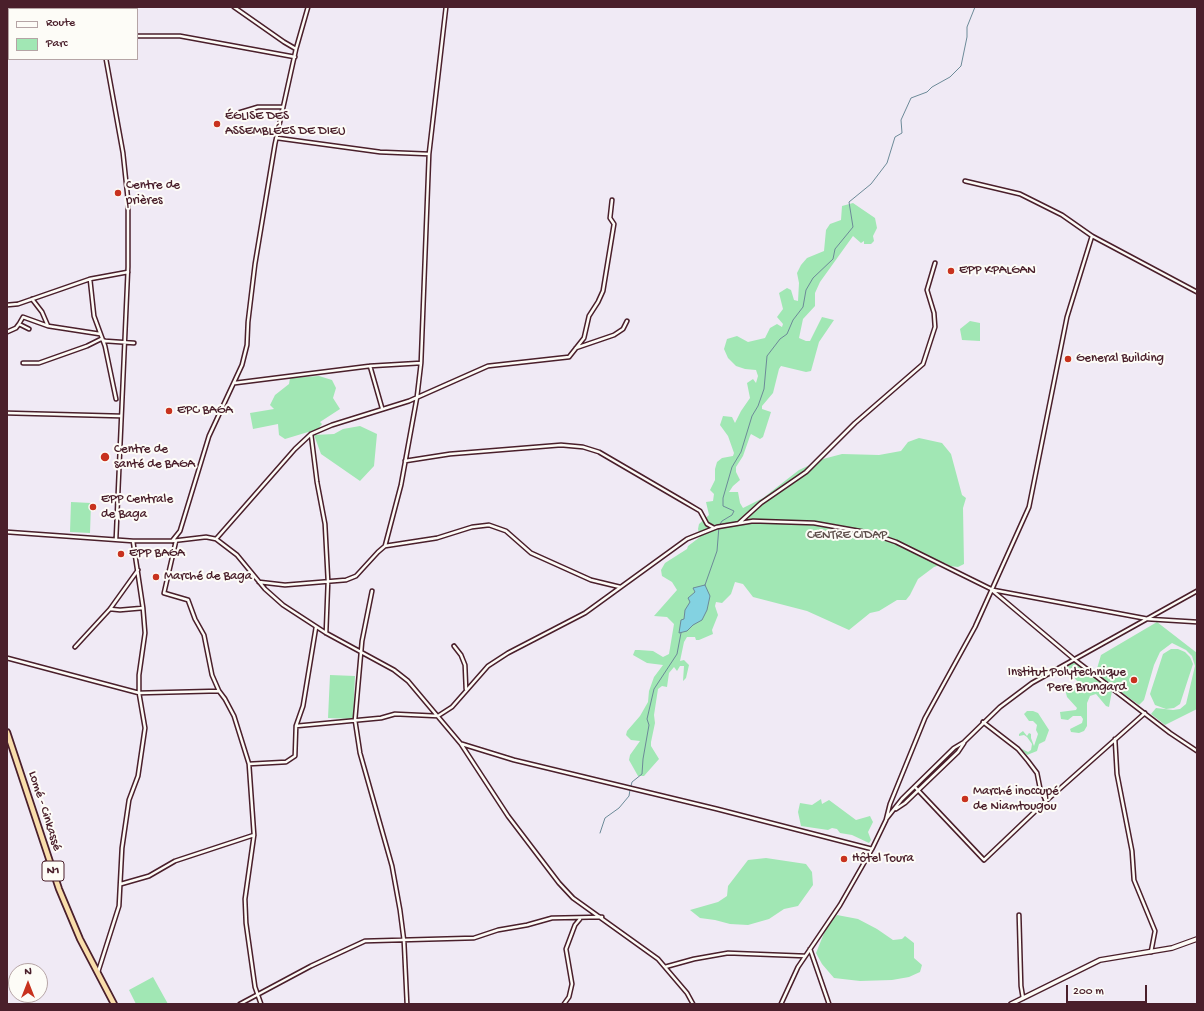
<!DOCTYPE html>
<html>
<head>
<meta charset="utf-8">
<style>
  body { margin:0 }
  #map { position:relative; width:1204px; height:1011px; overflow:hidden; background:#f0eaf5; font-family:"Gochi Hand",sans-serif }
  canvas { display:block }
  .frame { position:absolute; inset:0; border:8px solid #4a1f2b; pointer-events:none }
  .legend { position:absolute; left:8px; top:8px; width:130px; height:52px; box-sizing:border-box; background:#fdfcf7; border:1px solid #b5a4a5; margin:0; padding:5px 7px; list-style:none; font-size:12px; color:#4a1f2b }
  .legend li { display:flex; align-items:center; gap:8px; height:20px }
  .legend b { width:20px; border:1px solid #b5a4a5 }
  .north { position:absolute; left:8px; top:963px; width:40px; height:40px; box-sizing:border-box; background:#fdfcf7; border:1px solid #b5a4a5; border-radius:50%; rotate:0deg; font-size:11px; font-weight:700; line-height:16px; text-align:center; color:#4a1f2b }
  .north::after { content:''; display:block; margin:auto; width:14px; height:18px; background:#c8321e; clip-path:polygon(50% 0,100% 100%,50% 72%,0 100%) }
  .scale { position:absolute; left:1066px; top:985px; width:81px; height:18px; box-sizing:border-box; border:2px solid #4a1f2b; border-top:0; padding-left:5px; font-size:12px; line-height:14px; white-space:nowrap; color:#4a1f2b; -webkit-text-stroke:3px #fdfcf7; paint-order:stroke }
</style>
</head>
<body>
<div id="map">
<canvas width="1204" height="1011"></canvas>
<div class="frame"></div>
<ul class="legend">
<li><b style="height:5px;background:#fdfcf7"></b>Route</li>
<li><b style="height:11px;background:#a1e7b4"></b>Parc</li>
</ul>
<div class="north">N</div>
<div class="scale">200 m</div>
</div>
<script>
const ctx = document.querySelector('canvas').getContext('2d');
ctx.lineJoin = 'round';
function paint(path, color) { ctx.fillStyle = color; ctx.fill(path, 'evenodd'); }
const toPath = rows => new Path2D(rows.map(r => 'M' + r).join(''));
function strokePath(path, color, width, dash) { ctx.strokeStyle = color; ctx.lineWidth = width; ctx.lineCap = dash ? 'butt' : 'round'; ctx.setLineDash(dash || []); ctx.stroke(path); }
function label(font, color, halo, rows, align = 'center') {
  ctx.font = font + ' "Gochi Hand",sans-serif'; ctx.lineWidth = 4; ctx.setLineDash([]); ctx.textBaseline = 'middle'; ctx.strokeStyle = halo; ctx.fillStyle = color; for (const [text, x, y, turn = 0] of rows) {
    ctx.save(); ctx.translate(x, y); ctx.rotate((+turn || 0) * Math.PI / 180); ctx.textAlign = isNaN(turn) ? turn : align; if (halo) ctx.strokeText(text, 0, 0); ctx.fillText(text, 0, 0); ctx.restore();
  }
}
paint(toPath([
  [853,203,875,218,877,228,873,236,874,241,871,244,864,244,864,241,861,243,853,236,820,282,815,293,815,306,803,319,799,338,806,341,810,341,822,317,834,320,819,342,811,371,806,372,781,366,779,369,773,393,762,406,762,409,771,412,763,437,760,439,751,434,750,436,743,456,736,467,736,472,740,480,733,486,729,492,738,492,740,503,743,508,763,498,799,470,823,459,842,454,879,455,901,451,908,442,919,438,942,443,951,454,962,495,966,498,963,508,964,564,958,567,950,566,945,563,934,567,918,579,910,595,906,600,897,600,879,611,870,613,849,630,807,611,753,597,743,584,735,582,731,594,722,603,716,602,715,606,718,615,712,630,713,634,699,640,696,640,695,637,687,637,684,642,680,661,684,660,689,665,686,678,683,681,684,666,680,666,677,671,674,667,669,673,667,687,662,686,658,689,654,715,655,723,651,742,651,746,659,759,644,776,638,776,629,760,630,755,640,741,631,740,626,735,627,731,640,716,648,702,649,691,654,677,663,665,647,663,633,655,635,650,639,650,653,651,663,657,669,654,674,624,667,617,654,616,677,590,672,582,662,576,661,570,665,563,687,549,688,546,700,537,698,529,699,524,709,515,706,502,713,501,714,494,710,490,715,480,715,469,717,462,722,458,733,456,734,453,728,436,720,425,723,416,732,417,735,423,741,411,750,398,747,383,753,379,756,383,758,376,756,370,745,369,736,366,728,358,724,349,727,339,737,336,748,342,765,338,770,328,777,324,782,327,783,324,777,317,783,309,779,293,787,288,791,290,794,300,798,301,799,283,797,273,801,265,807,258,824,251,826,230,830,224,841,220,842,206],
  [970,321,980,323,980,341,962,340,960,329],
  [319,376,332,380,336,388,333,398,340,409,320,422,322,424,318,429,285,439,279,435,278,424,253,429,250,413,274,409,270,405,275,395,289,384,290,378],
  [360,426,377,434,374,466,360,481,321,454,314,435,334,434,343,429],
  [71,502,91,503,90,533,70,532],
  [1157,622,1197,653,1197,709,1165,725,1151,714,1156,708,1173,710,1180,709,1186,704,1195,666,1192,656,1186,650,1172,643,1160,652,1154,665,1144,700,1139,705,1099,676,1096,672,1101,655],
  [1171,649,1178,649,1185,652,1190,657,1193,664,1180,704,1174,708,1166,709,1155,705,1150,694,1163,654],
  [1072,663,1075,663,1112,691,1109,707,1106,706,1096,694,1090,696,1087,703,1087,726,1084,731,1079,733,1071,732,1070,729,1082,723,1083,719,1081,716,1073,716,1068,720,1061,719,1060,712,1076,710,1077,708,1067,697,1065,689,1067,686,1075,688,1079,683,1065,668],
  [330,675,355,676,353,719,328,718],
  [1027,711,1033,711,1038,713,1049,730,1045,741,1039,744,1037,751,1027,755,1020,748,1028,752,1031,750,1032,744,1027,737,1024,735,1019,736,1019,734,1023,731,1027,736,1029,733,1031,734,1031,738,1034,746,1038,734,1036,730,1037,725,1033,721,1029,721,1024,714],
  [821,799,822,804,829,800,856,820,870,816,873,822,868,832,871,840,869,843,852,835,840,833,837,829,832,828,828,830,801,826,798,812,800,803,812,805],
  [766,858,806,864,812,872,813,885,798,906,784,909,769,919,748,925,730,924,715,920,700,918,690,910,718,902,727,896,728,886,748,860],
  [837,915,858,919,877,929,893,940,902,939,905,936,914,943,914,958,922,965,920,972,909,977,892,980,860,981,834,978,822,964,816,953,827,926],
  [153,977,168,1004,136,1004,129,990]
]), '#a1e7b4');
const water = toPath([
  [705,585,710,596,707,610,702,620,693,625,687,631,679,633,681,620,684,619,685,610,690,602,688,598,695,592,693,588,705,585]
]);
paint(water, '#83d2e1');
strokePath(water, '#6c8a98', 1);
strokePath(toPath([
  [705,585,717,551,719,526,722,521,732,515,734,511,723,506,723,498,732,467,741,452,752,416,758,406,764,389,767,356,780,339,787,334,793,320,803,307,806,290,813,278,833,259,835,249,853,227,849,202,871,184,887,163,895,137,902,133,901,120,911,98,927,92,932,87,950,77,961,66,967,37,967,27,975,7],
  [631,786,632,782,642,774,643,759,649,725,647,719,654,689,677,654,681,633],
  [600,833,605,818,619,808,629,796,630,790]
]), '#6c8a98', 1);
const street = toPath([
  [100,7,100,9],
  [234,7,284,42,296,49],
  [137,36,180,36,295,57],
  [106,59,123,153,128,200,128,267,116,539],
  [238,113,258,107,283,107],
  [277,138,380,152,429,154],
  [965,181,1020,194,1062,215,1092,236,1197,292],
  [90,279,94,316,105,346,116,399],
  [32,299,42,312,48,326,100,334],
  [7,305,18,304,90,279,128,272],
  [29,329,19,324,23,317,48,326],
  [7,332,16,328,19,324],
  [576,348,614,335,623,329,627,321],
  [23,363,39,363,87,346,101,339,105,341,134,343],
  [370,366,382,408],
  [235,383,370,366,421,363],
  [7,413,120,416],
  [311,434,317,482,325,524,328,581,326,633],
  [405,461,450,454,561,445,583,447,599,452,683,501,700,511,707,524,714,528],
  [739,523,761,503,806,472,855,423,923,364,935,327,934,313,927,290,935,263],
  [7,532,133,541,172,541,206,537,216,539,237,555,265,589,283,605,326,633,394,670,408,681,461,744,508,816,559,883,573,898,658,959,687,993,693,1004],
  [216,539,295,449,311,434,332,425,409,401,488,366,569,357,584,338,589,316,598,302,603,291,614,224,610,218,612,200],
  [172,541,180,531,209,436,242,365,247,345,248,322,255,264,275,144,296,49,308,7],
  [176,541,164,593,188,600,195,619,204,635,212,675,219,691],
  [385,546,401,485,417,397,421,363,429,154,446,7],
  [259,582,285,585,346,580,356,576,378,552,385,546,437,538,472,527,489,525,506,531,531,553,591,580,620,587],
  [372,591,362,641,355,720,360,753,392,866,400,910,404,941,407,1004],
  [993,591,1075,660,1170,733,1197,751],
  [110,609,120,610,143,608],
  [454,646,461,655,465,665,466,689],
  [75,647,110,609,138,570],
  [7,658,139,693,219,691,225,699,234,716,249,764,254,835,245,899,246,923,255,987,261,1004],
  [983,722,1018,749,1028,761,1037,773,1040,788,1046,801],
  [296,726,381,718,395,714,438,716,452,707,488,666,508,653,585,613,687,539,717,527,753,521,814,523,870,533,896,542,993,590,1148,619,1197,622],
  [1115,739,1117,774,1132,851,1134,880,1155,931,1151,952],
  [462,744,514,760,717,809,872,849],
  [249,764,286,762,295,756,296,726,303,706,316,627],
  [915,787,984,860,1046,801,1145,713],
  [896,809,905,803,958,752,964,743],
  [887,818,902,799,954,748,964,742,1000,707,1032,683,1197,591],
  [121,884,149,876,175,861,254,835],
  [1019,915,1021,986,1023,998],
  [810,949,829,1004],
  [665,967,694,959,728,953,805,956],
  [98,972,119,906,122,848,129,800,138,776,145,728,139,693,139,675,145,633,143,608,133,541],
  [240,1004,311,966,365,941,474,938,498,930,527,925,552,918,602,917],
  [564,1004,569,997,572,984,566,949,575,925,580,919],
  [781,1004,798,967,840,905,872,849,886,820,890,804,925,718,975,627,1029,507,1067,317,1092,236]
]);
const secondary = toPath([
  [1011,1004,1100,960,1172,948,1197,939]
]);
const highway = toPath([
  [7,732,59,889,80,939,114,1004]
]);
strokePath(street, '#4a1f2b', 5.5);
strokePath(secondary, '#4a1f2b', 6);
strokePath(highway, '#4a1f2b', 8);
strokePath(street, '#fdfcf7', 2.5);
strokePath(secondary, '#fdfcf7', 3.5);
strokePath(highway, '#f9deab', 4.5);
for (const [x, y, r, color] of [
  [217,124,4,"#c8321e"],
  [118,193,4,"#c8321e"],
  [951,271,4,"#c8321e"],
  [1068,359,4,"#c8321e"],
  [169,411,4,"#c8321e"],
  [105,457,5,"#c8321e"],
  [93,507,4,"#c8321e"],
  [121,554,4,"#c8321e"],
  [156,577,4,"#c8321e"],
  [1134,680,4,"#c8321e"],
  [965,799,4,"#c8321e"],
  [844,859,4,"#c8321e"]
]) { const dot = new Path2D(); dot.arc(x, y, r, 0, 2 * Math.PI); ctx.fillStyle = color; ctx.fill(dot); strokePath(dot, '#fdfcf7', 1.5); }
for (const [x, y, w] of [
  [53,871,22]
]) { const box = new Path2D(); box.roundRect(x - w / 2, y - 10, w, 20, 3); ctx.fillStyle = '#fdfcf7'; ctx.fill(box); strokePath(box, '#4a1f2b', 1); }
label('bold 12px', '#4a1f2b', null, [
  ["N1",53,871]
]);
label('13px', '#4a1f2b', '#fdfcf7', [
  ["ÉGLISE DES",225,117],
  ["ASSEMBLÉES DE DIEU",225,132],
  ["Centre de",126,186],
  ["prières",126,201],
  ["EPP KPALGAN",959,271],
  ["General Building",1076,359],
  ["EPC BAGA",177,411],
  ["Centre de",114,450],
  ["santé de BAGA",114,465],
  ["EPP Centrale",101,500],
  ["de Baga",101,515],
  ["EPP BAGA",129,554],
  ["Marché de Baga",164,577],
  ["Institut Polytechnique",1126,673,"right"],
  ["Pere Brungard",1126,688,"right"],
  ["Marché inoccupé",973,792],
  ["de Niamtougou",973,807],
  ["Hôtel Toura",852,859]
], 'left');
label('13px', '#60514d', '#fdfcf7', [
  ["CENTRE CIDAP",847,536]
]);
label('13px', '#4a1f2b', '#fdfcf7', [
  ["Lomé - Cinkassé",44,811,72]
]);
</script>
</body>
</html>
